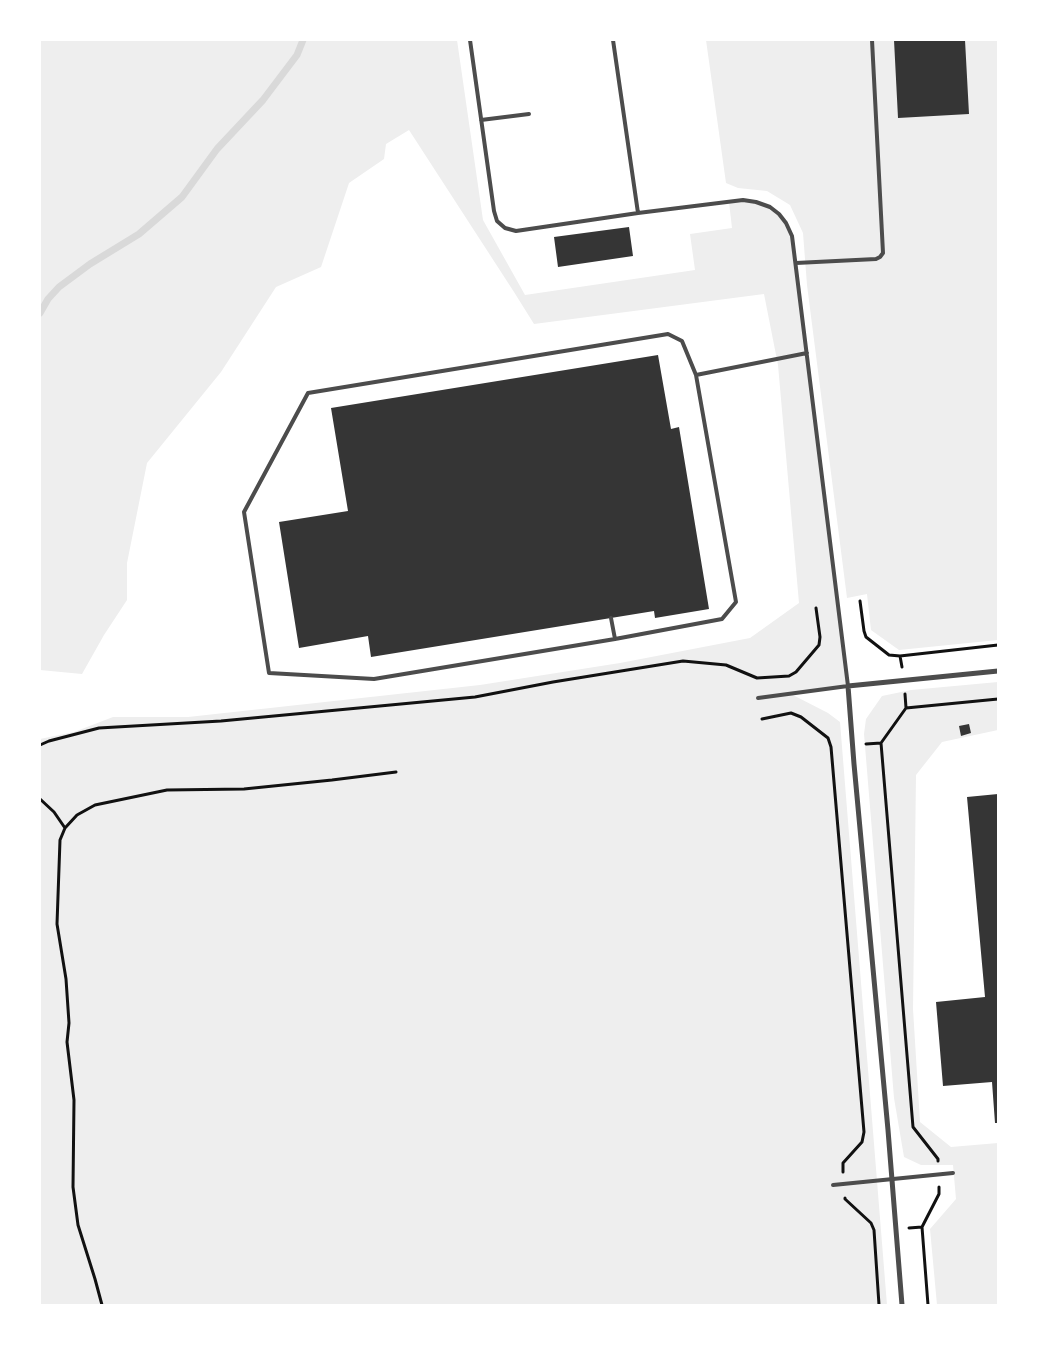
<!DOCTYPE html>
<html>
<head>
<meta charset="utf-8">
<style>
  body { margin:0 }
  #map { position:relative; width:1038px; height:1345px; overflow:hidden; background:#fff; font-family:Quicksand,sans-serif }
  canvas { display:block }
  .frame { position:absolute; inset:0; border:41px solid #fff; pointer-events:none }
</style>
</head>
<body>
<div id="map">
<canvas width="1038" height="1345"></canvas>
<div class="frame"></div>
</div>
<script>
const ctx = document.querySelector('canvas').getContext('2d');
ctx.lineJoin = 'round';
function paint(path, color) { ctx.fillStyle = color; ctx.fill(path, 'evenodd'); }
const toPath = rows => new Path2D(rows.map(r => 'M' + r).join(''));
function strokePath(path, color, width, dash) { ctx.strokeStyle = color; ctx.lineWidth = width; ctx.lineCap = dash ? 'butt' : 'round'; ctx.setLineDash(dash || []); ctx.stroke(path); }
paint(toPath([
  [40,40,457,40,483,220,525,295,695,270,690,234,732,228,729,202,743,200,770,207,779,214,792,236,848,686,791,694,828,713,840,722,887,1305,40,1305,40,739,74,732,113,717,188,717,480,685,620,663,750,638,799,603,778,365,764,294,534,324,514,292,409,130,386,144,384,159,349,183,321,267,276,287,221,372,147,463,127,563,127,600,104,635,82,674,40,670],
  [706,40,998,40,998,640,899,650,871,630,867,594,847,598,807,285,803,233,790,205,767,191,738,188,726,183],
  [998,682,998,730,942,742,916,775,913,1009,920,1122,951,1147,998,1143,998,1305,937,1305,930,1229,956,1199,953,1165,921,1165,904,1157,894,1098,864,734,866,719,882,696,911,690]
]), '#eee');
strokePath(toPath([
  [40,313,48,299,59,287,90,264,139,234,182,197,217,149,263,100,297,55,303,40]
]), '#d9d9d9', 7);
paint(toPath([
  [894,40,965,40,969,114,898,118],
  [629,227,633,256,558,267,554,237],
  [658,355,671,429,679,427,709,609,655,618,654,611,371,657,368,636,299,648,279,522,348,511,331,408],
  [969,724,971,733,961,736,959,726],
  [998,794,998,1123,995,1123,992,1082,943,1086,936,1002,985,997,967,797]
]), '#353535');
strokePath(toPath([
  [860,601,864,631,866,637,889,655,900,656,998,645],
  [900,656,902,667],
  [905,694,906,708,881,743,913,1127,938,1159,938,1161],
  [906,708,998,699],
  [762,719,791,713,801,717,828,738,831,747,864,1132,862,1142,843,1163,843,1172],
  [866,744,881,743],
  [40,745,49,741,99,728,221,721,475,697,553,682,683,661,726,665,757,678,789,676,796,672,819,645,820,637,816,608],
  [40,799,54,812,65,828],
  [845,1198,845,1199,871,1223,874,1230,879,1305],
  [909,1228,922,1227],
  [102,1305,95,1279,78,1225,73,1187,74,1100,67,1042,69,1023,66,979,57,924,60,840,65,828,77,815,95,805,167,790,244,789,332,780,396,772],
  [928,1305,922,1227,939,1194,939,1187]
]), '#111', 3);
strokePath(toPath([
  [470,40,494,211,497,221,505,228,516,231,638,213,743,200,756,202,770,207,779,214,786,223,792,236,848,686,758,698],
  [613,40,638,213],
  [481,120,529,114],
  [796,263,876,259,880,257,883,253,872,40],
  [696,375,736,602,722,619,615,639,374,679,269,673,244,512,308,393,668,334,682,341,696,375,807,353],
  [611,618,615,639],
  [833,1185,953,1173]
]), '#4c4c4c', 4);
strokePath(toPath([
  [902,1305,888,1130,854,764,848,686,998,671]
]), '#4c4c4c', 5);
</script>
</body>
</html>
